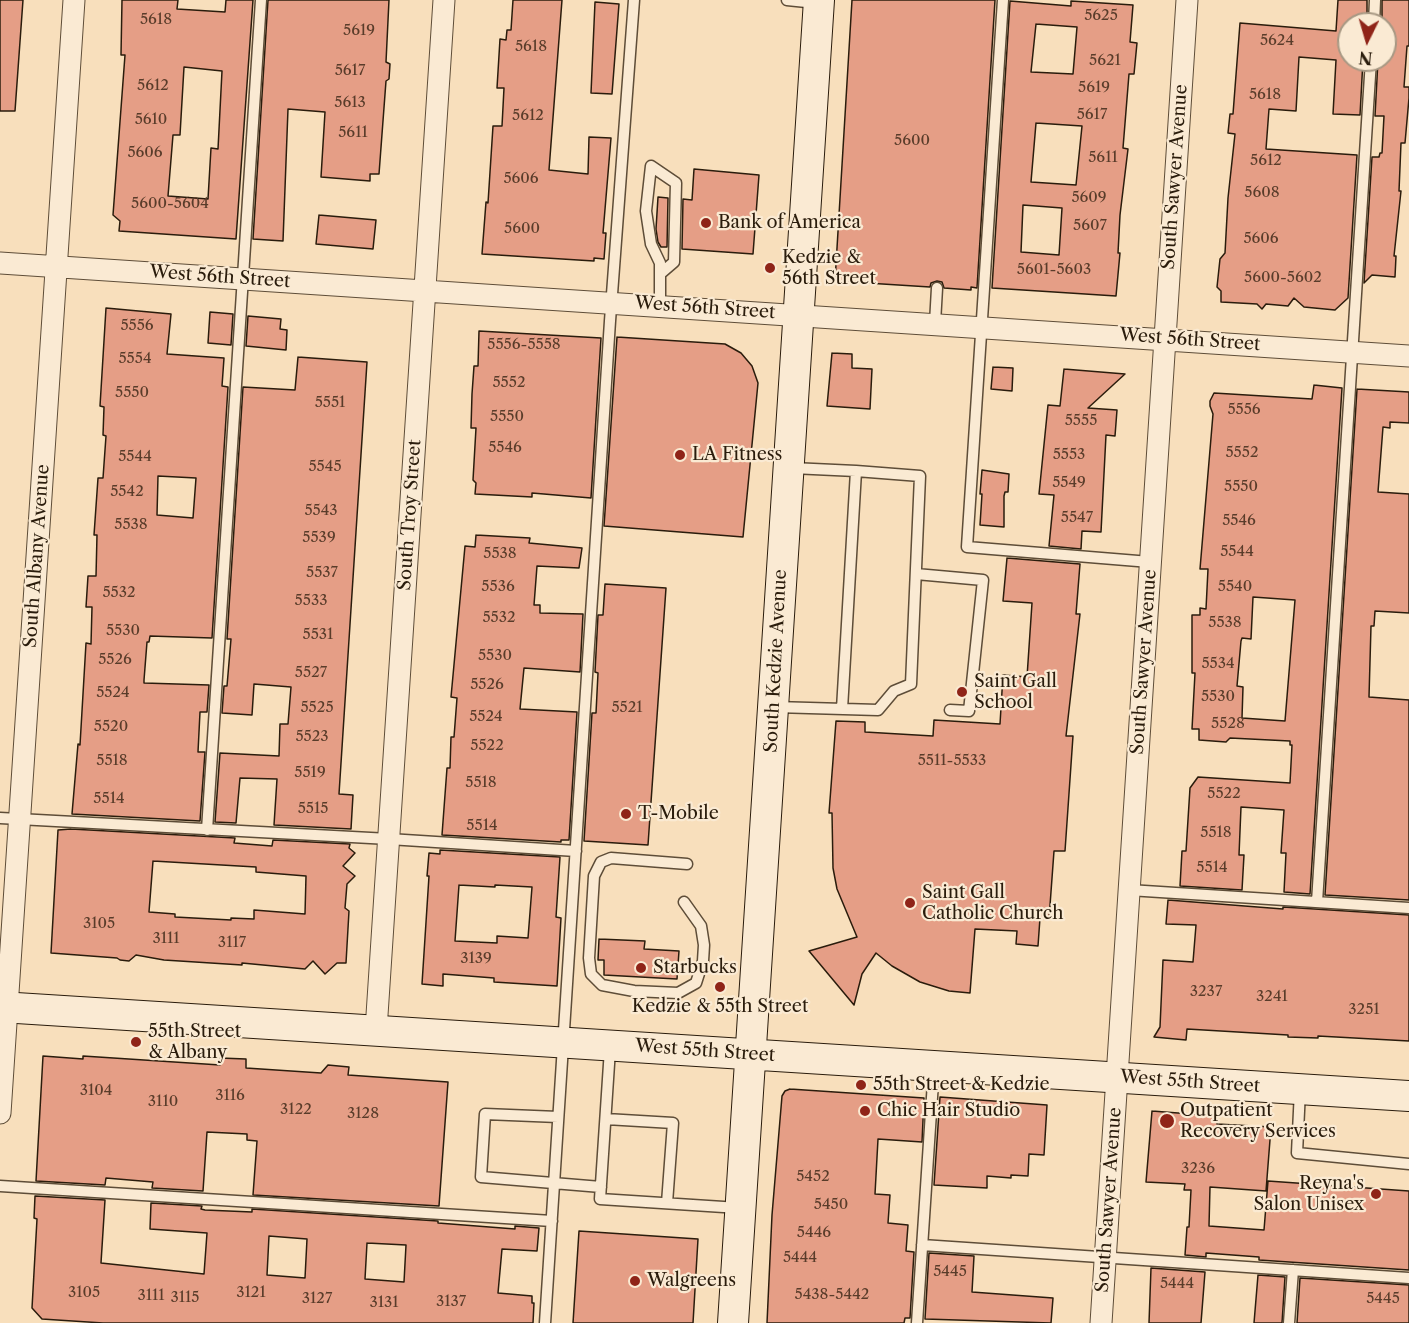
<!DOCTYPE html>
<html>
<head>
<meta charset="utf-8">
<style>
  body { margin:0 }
  #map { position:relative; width:1409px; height:1323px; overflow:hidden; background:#f8dfbc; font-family:"Libre Caslon Text",serif }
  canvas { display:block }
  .north { position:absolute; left:1337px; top:12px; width:60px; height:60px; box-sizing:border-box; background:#faead3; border:2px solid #a79883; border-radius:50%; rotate:185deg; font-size:16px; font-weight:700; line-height:24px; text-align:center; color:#2a1c0c }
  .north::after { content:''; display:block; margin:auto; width:21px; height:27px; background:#8f2418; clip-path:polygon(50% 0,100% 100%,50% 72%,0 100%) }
</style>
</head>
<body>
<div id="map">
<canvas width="1409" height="1323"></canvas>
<div class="north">N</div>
</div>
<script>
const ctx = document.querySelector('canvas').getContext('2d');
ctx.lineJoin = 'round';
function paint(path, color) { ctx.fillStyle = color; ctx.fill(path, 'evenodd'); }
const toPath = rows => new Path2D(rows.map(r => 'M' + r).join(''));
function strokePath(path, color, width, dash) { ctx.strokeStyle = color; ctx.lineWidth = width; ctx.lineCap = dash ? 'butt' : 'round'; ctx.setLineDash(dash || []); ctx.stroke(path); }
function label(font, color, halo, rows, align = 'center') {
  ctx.font = font + ' "Libre Caslon Text",serif'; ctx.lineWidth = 4.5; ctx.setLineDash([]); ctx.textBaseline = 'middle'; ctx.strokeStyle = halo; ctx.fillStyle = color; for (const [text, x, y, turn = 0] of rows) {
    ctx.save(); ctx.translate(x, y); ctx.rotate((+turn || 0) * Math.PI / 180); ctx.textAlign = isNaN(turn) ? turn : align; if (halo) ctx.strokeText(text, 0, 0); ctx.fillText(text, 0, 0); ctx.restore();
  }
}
const building = toPath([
  [0,0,23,0,15,111,0,111,0,0],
  [122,0,178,0,177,9,225,12,226,0,253,0,236,239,119,231,120,221,113,215,125,55,121,55,122,0],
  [184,67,222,71,218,149,211,148,208,199,168,196,173,135,180,135,184,67],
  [268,0,389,0,386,62,390,64,389,79,386,81,379,174,370,174,370,181,321,177,325,112,288,109,283,241,253,239,268,0],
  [513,0,562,0,549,170,588,174,589,137,611,138,603,233,606,233,604,259,594,258,594,261,482,254,486,202,488,203,493,126,502,126,504,88,497,88,500,39,506,40,507,30,511,30,513,0],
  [852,0,995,0,977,288,971,287,971,290,944,288,942,282,937,281,931,283,930,287,835,281,852,0],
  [1338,0,1367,0,1367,24,1349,24,1349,60,1363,60,1360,115,1333,114,1336,60,1299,57,1296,111,1269,109,1266,149,1357,155,1348,298,1335,310,1304,307,1294,298,1288,306,1266,304,1262,309,1257,304,1221,302,1221,291,1217,287,1220,259,1225,253,1228,198,1235,134,1228,133,1230,114,1233,114,1240,23,1336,31,1338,0],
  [1382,0,1409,0,1409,46,1407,46,1404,87,1409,87,1409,98,1405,143,1401,143,1399,191,1401,191,1394,256,1396,256,1395,277,1372,275,1364,283,1372,157,1379,157,1380,153,1382,153,1384,116,1375,116,1378,60,1385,60,1385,24,1382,24,1382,0],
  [1010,1,1071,6,1071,1,1133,5,1130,42,1137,43,1134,74,1129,74,1123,148,1128,149,1120,215,1118,253,1120,253,1116,296,992,288,1010,1],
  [1036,24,1077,27,1073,74,1031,72,1036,24],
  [1036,123,1082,126,1076,185,1031,182,1036,123],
  [1023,205,1062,208,1059,255,1021,252,1023,205],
  [595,2,619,4,612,94,591,93,595,2],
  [694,169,759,175,753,254,682,249,683,199,692,200,694,169],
  [658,197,668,198,667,247,661,247,658,242,656,229,658,197],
  [319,215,376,220,373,249,316,244,319,215],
  [106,308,171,314,167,354,224,358,222,386,228,387,212,638,150,636,149,642,147,642,144,680,144,683,209,685,207,712,200,712,198,752,205,752,200,821,72,814,78,744,80,745,86,643,91,644,92,607,86,607,88,576,96,576,97,535,94,535,98,478,103,478,106,436,103,435,104,407,100,406,106,308],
  [158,476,196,478,193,518,157,515,158,476],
  [210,312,233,314,231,345,208,343,210,312],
  [248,316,281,319,280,329,287,330,286,350,246,346,248,316],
  [479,331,601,338,591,498,532,493,532,497,475,494,476,483,473,480,476,428,471,428,472,394,474,366,478,366,479,331],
  [617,337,725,344,741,353,752,366,758,383,743,537,604,526,617,337],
  [832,353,852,354,852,368,872,369,870,409,827,406,832,353],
  [298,357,367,362,339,794,353,795,351,829,274,825,277,779,240,778,236,823,215,822,220,753,279,756,280,724,288,724,291,687,254,684,252,715,222,713,224,686,227,686,231,639,227,639,243,387,295,390,298,357],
  [993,367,1013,368,1012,391,991,389,993,367],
  [1064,369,1125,374,1088,408,1117,410,1115,436,1106,435,1101,532,1082,531,1081,549,1049,546,1054,495,1039,494,1048,405,1060,406,1064,369],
  [1314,385,1342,388,1310,894,1284,892,1286,853,1281,853,1284,810,1241,807,1239,855,1244,855,1242,890,1180,886,1182,851,1186,851,1190,788,1198,777,1290,783,1292,745,1290,745,1290,741,1230,738,1226,742,1199,740,1199,729,1192,729,1195,673,1192,673,1192,615,1200,615,1200,608,1206,609,1208,569,1200,569,1213,414,1210,406,1210,401,1214,393,1312,399,1314,385],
  [1253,597,1295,600,1285,721,1242,718,1243,687,1237,686,1241,641,1242,638,1251,639,1253,597],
  [1357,389,1409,392,1409,423,1390,422,1390,428,1383,427,1378,492,1409,494,1409,613,1375,611,1374,626,1371,626,1369,697,1409,700,1409,900,1325,895,1357,389],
  [982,470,1009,474,1008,492,1005,492,1004,496,1004,527,980,525,982,494,980,494,982,470],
  [476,535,530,538,529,543,582,548,579,568,537,566,534,605,540,605,540,613,583,614,580,672,524,668,520,709,577,712,569,840,561,840,561,842,442,835,447,768,450,768,451,737,454,737,457,698,451,697,465,546,475,547,476,535],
  [1007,558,1080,564,1076,614,1080,614,1066,736,1073,736,1065,851,1054,851,1049,919,1040,918,1038,946,1016,944,1017,931,975,929,970,993,949,991,920,982,892,966,876,953,862,974,854,1005,809,951,857,937,837,889,833,868,832,813,829,813,836,721,865,722,865,732,933,736,934,720,1000,724,1003,675,1027,677,1032,603,1003,601,1007,558],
  [605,584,666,588,648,845,584,841,592,713,596,713,598,673,595,672,598,615,603,615,605,584],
  [71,829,235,838,234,843,272,846,273,840,350,844,349,848,355,853,343,866,355,876,347,884,345,908,349,911,346,963,337,963,325,974,313,961,305,969,242,963,242,965,164,960,136,955,129,961,120,960,117,958,51,953,58,830,71,829],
  [153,861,256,867,256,872,306,876,305,914,254,910,254,919,231,918,231,920,175,917,175,914,149,912,153,861],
  [440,850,560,857,556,917,561,918,557,986,494,982,494,978,443,974,443,986,422,984,429,876,427,876,429,853,440,854,440,850],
  [459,885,495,887,495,885,532,887,528,938,497,936,497,943,455,941,459,885],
  [1168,900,1283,909,1283,907,1409,915,1409,1041,1318,1036,1318,1038,1288,1037,1288,1035,1187,1029,1186,1040,1154,1037,1160,1027,1163,960,1193,962,1196,925,1166,924,1168,900],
  [599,939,645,941,644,949,679,951,677,979,604,975,604,960,598,960,599,939],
  [43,1056,83,1059,83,1056,220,1065,220,1058,246,1059,246,1068,321,1073,328,1065,349,1067,348,1075,448,1082,439,1206,253,1195,257,1141,247,1140,247,1134,207,1132,203,1191,152,1188,153,1182,106,1178,105,1185,36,1181,43,1056],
  [790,1089,924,1098,922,1142,878,1139,875,1194,890,1195,888,1223,908,1225,906,1251,914,1252,910,1318,905,1318,904,1323,767,1323,772,1215,782,1096,785,1091,790,1089],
  [940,1097,1047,1105,1044,1155,1029,1154,1028,1176,1011,1175,1011,1178,987,1176,987,1188,934,1185,940,1097],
  [1152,1111,1217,1116,1217,1124,1271,1127,1266,1191,1210,1187,1209,1226,1264,1230,1268,1181,1409,1191,1409,1270,1259,1260,1259,1257,1206,1253,1206,1257,1185,1255,1187,1227,1189,1227,1191,1190,1184,1190,1185,1184,1146,1182,1152,1111],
  [35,1196,105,1200,101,1263,204,1274,207,1233,150,1229,151,1203,202,1206,201,1209,205,1210,252,1212,252,1209,438,1221,438,1223,515,1229,515,1226,539,1228,537,1251,502,1249,498,1293,532,1296,532,1303,534,1303,533,1323,103,1323,42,1319,32,1308,37,1219,34,1218,35,1196],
  [269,1236,307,1239,305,1278,267,1275,269,1236],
  [367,1243,406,1245,404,1282,365,1279,367,1243],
  [579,1231,698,1239,693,1323,573,1323,579,1231],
  [929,1253,974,1256,972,1292,1053,1298,1051,1323,925,1319,929,1253],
  [1151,1268,1205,1272,1201,1323,1149,1323,1151,1268],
  [1258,1275,1285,1277,1282,1323,1254,1323,1258,1275],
  [1300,1278,1409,1285,1409,1323,1297,1323,1300,1278]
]);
paint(building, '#e59e86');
strokePath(building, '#2a1c0c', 1.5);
const service = toPath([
  [787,0,816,3],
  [1003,0,967,547,1150,562],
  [1374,24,1375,0],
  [660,305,660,263,651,244,646,211,651,166,676,183,674,262,660,274],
  [935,323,937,288],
  [792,468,856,471,842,709],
  [916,574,983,580,969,711,950,710],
  [775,707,878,710,894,691,911,684,920,476,856,471],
  [0,818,389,839,576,851],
  [207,830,261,0],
  [1129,890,1409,908],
  [684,902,701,926,704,945,703,961,696,983,678,993,634,991,602,985,591,974,589,958,594,876,601,862,611,858,687,864],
  [1317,902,1371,60],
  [610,1049,600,1199,739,1208],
  [1300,1090,1297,1153,1409,1164],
  [558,1117,485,1114,481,1177,601,1187],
  [606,1119,673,1123,667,1203],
  [0,1186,552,1221],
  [922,1245,1409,1278],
  [545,1323,610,321,634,0],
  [917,1323,934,1067],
  [1289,1323,1293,1270]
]);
const minor = toPath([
  [0,263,1409,356],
  [376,1030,444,0],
  [0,1113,74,0],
  [1101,1323,1187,0]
]);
const secondary = toPath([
  [0,1007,1409,1096],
  [733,1323,819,0]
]);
strokePath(service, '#5e4d38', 13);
strokePath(minor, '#5e4d38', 23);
strokePath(secondary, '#2a1c0c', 32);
strokePath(service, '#faead3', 10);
strokePath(minor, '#faead3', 21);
strokePath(secondary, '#faead3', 30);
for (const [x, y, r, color] of [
  [706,223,6,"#8f2418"],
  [770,268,6,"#8f2418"],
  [680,455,6,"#8f2418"],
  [962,692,6,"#8f2418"],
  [626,814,6,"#8f2418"],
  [910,903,6,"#8f2418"],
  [641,968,6,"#8f2418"],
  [720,987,6,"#8f2418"],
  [136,1042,6,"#8f2418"],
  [861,1085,6,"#8f2418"],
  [865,1111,6,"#8f2418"],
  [1167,1121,8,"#8f2418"],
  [1376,1194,6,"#8f2418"],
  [635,1281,6,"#8f2418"]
]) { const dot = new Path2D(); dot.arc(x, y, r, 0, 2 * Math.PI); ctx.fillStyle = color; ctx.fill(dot); strokePath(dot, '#faead3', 2); }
label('15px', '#593c2a', null, [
  ["5625",1101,16],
  ["5618",156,20],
  ["5619",359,31],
  ["5624",1277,41],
  ["5618",531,47],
  ["5621",1105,61],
  ["5617",350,71],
  ["5612",153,86],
  ["5619",1094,88],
  ["5618",1265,95],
  ["5613",350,103],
  ["5617",1092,115],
  ["5612",528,116],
  ["5610",151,120],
  ["5611",353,133],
  ["5600",912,141],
  ["5606",145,153],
  ["5611",1103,158],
  ["5612",1266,161],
  ["5606",521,179],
  ["5608",1262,193],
  ["5609",1089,198],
  ["5600-5604",170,204],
  ["5607",1090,226],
  ["5600",522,229],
  ["5606",1261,239],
  ["5601-5603",1054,270],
  ["5600-5602",1283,278],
  ["5556",137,326],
  ["5556-5558",524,345],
  ["5554",135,359],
  ["5552",509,383],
  ["5550",132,393],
  ["5551",330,403],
  ["5556",1244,410],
  ["5550",507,417],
  ["5555",1081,421],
  ["5546",505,448],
  ["5552",1242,453],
  ["5553",1069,455],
  ["5544",135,457],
  ["5545",325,467],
  ["5549",1069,483],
  ["5550",1241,487],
  ["5542",127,492],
  ["5543",321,511],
  ["5547",1077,518],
  ["5546",1239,521],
  ["5538",131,525],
  ["5539",319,538],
  ["5544",1237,552],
  ["5538",500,554],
  ["5537",322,573],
  ["5536",498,587],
  ["5540",1235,587],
  ["5532",119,593],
  ["5533",311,601],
  ["5532",499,618],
  ["5538",1225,623],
  ["5530",123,631],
  ["5531",318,635],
  ["5530",495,656],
  ["5526",115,660],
  ["5534",1218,664],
  ["5527",311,673],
  ["5526",487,685],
  ["5524",113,693],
  ["5530",1218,697],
  ["5525",317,708],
  ["5521",627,708],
  ["5524",486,717],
  ["5528",1228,724],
  ["5520",111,727],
  ["5523",312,737],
  ["5522",487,746],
  ["5518",112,761],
  ["5511-5533",952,761],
  ["5519",310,773],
  ["5518",481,783],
  ["5522",1224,794],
  ["5514",109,799],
  ["5515",313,809],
  ["5514",482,826],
  ["5518",1216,833],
  ["5514",1212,868],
  ["3105",99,924],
  ["3111",166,939],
  ["3117",232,943],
  ["3139",476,959],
  ["3237",1206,992],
  ["3241",1272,997],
  ["3251",1364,1010],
  ["3104",96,1091],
  ["3116",230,1096],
  ["3110",163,1102],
  ["3122",296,1110],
  ["3128",363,1114],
  ["3236",1198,1169],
  ["5452",813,1177],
  ["5450",831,1205],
  ["5446",814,1233],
  ["5444",800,1258],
  ["5445",950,1272],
  ["5444",1177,1284],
  ["3105",84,1293],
  ["3121",251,1293],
  ["5438-5442",832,1295],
  ["3111",151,1296],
  ["3115",185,1298],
  ["3127",317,1299],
  ["5445",1383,1299],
  ["3137",451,1302],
  ["3131",384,1303]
]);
label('18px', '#2a1c0c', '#faead3', [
  ["South Sawyer Avenue",1175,177,-86],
  ["West 56th Street",220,277,4],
  ["West 56th Street",705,308,4],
  ["West 56th Street",1190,340,4],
  ["South Troy Street",410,515,-86],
  ["South Albany Avenue",37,556,-86],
  ["South Kedzie Avenue",776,661,-87],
  ["South Sawyer Avenue",1144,662,-86],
  ["West 55th Street",705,1051,4],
  ["West 55th Street",1190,1082,4],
  ["South Sawyer Avenue",1109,1200,-86]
]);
label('18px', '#2a1c0c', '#faead3', [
  ["Bank of America",718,223],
  ["Kedzie &",782,258],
  ["56th Street",782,279],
  ["LA Fitness",692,455],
  ["Saint Gall",974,682],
  ["School",974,703],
  ["T-Mobile",638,814],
  ["Saint Gall",922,893],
  ["Catholic Church",922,914],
  ["Starbucks",653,968],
  ["Kedzie & 55th Street",720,1007,"center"],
  ["55th Street",148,1032],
  ["& Albany",148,1053],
  ["55th Street & Kedzie",873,1085],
  ["Chic Hair Studio",877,1111],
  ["Outpatient",1180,1111],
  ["Recovery Services",1180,1132],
  ["Reyna's",1364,1184,"right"],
  ["Salon Unisex",1364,1205,"right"],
  ["Walgreens",647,1281]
], 'left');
</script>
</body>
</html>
